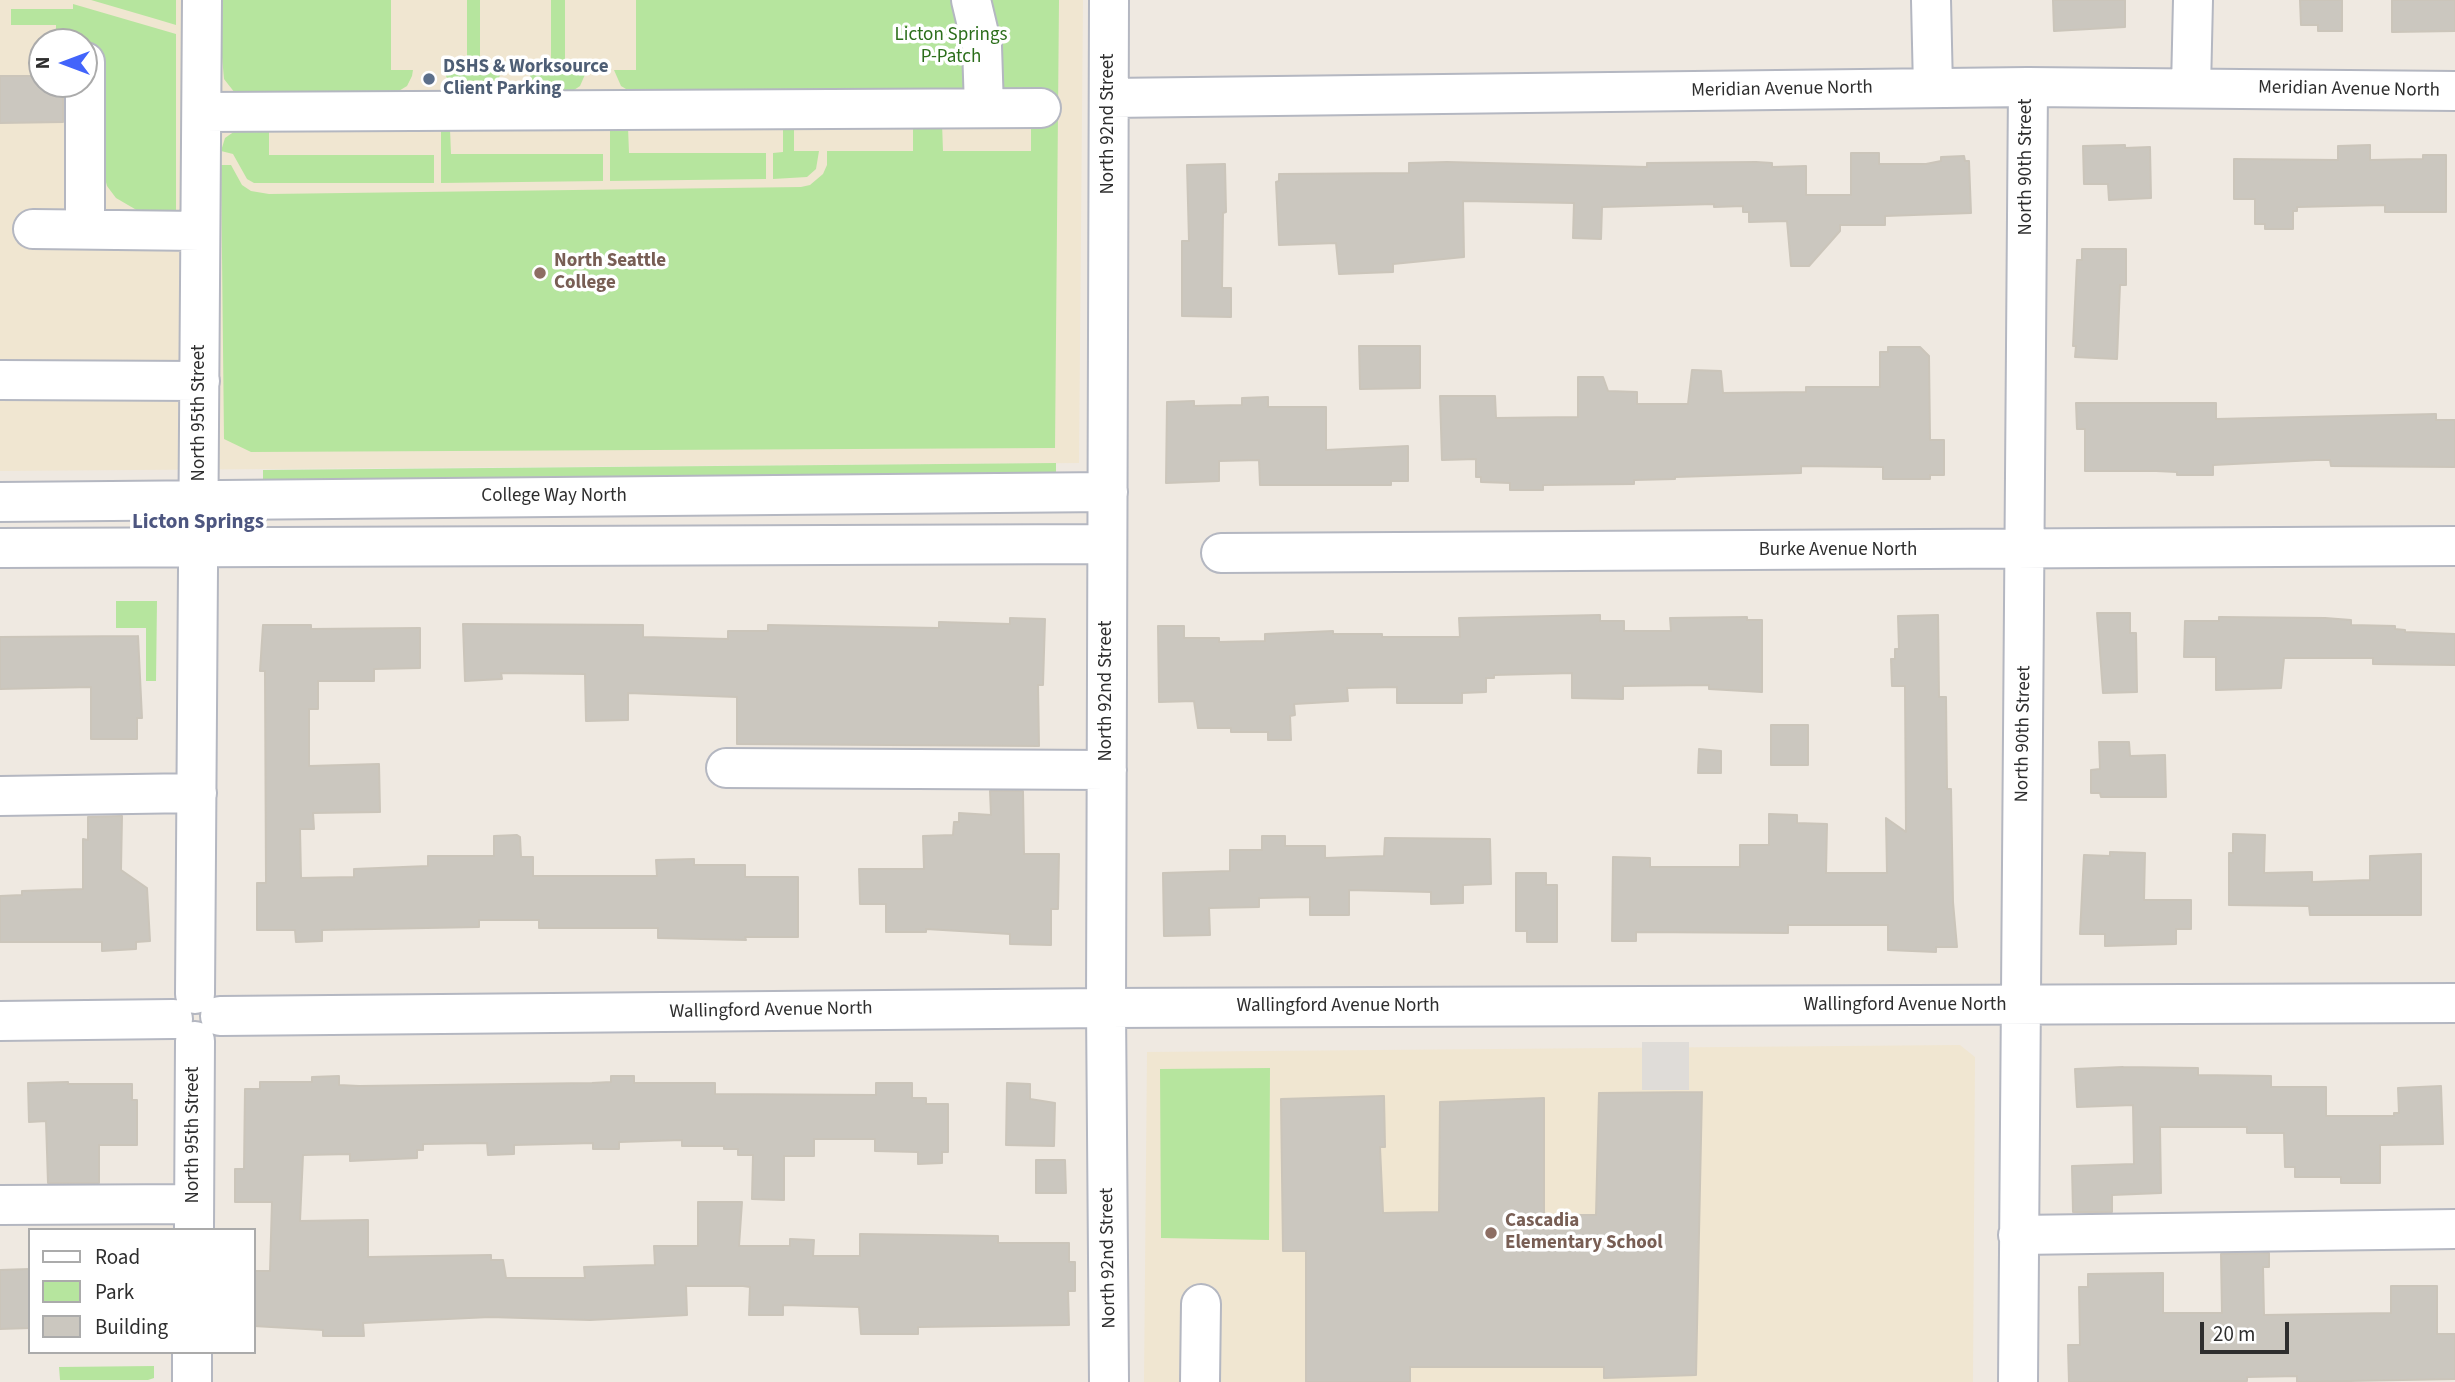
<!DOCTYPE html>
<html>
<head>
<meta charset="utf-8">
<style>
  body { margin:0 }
  #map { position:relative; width:2455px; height:1382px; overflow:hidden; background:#efe9e1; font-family:"Source Sans 3",sans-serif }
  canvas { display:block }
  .legend { position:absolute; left:28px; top:1228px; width:228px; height:126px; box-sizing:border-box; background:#fff; border:2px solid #ababab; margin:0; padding:9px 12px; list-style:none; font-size:21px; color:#2e2e2e }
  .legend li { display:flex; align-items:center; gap:14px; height:35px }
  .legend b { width:35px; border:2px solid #ababab }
  .north { position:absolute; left:28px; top:28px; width:70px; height:70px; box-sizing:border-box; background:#fff; border:2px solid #ababab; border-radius:50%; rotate:270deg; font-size:19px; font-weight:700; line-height:28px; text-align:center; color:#2e2e2e }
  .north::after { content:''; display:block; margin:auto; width:24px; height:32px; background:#4264fb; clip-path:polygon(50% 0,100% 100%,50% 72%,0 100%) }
  .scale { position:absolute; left:2200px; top:1322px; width:89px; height:32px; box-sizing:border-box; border:4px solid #2e2e2e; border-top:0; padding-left:9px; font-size:21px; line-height:24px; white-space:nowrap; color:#2e2e2e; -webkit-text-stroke:5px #fff; paint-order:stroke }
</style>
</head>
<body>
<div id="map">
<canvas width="2455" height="1382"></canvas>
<ul class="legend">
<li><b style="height:9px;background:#fff"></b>Road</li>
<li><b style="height:19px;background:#b6e59e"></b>Park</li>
<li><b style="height:19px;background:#cbc7bf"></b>Building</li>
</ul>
<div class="north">N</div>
<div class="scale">20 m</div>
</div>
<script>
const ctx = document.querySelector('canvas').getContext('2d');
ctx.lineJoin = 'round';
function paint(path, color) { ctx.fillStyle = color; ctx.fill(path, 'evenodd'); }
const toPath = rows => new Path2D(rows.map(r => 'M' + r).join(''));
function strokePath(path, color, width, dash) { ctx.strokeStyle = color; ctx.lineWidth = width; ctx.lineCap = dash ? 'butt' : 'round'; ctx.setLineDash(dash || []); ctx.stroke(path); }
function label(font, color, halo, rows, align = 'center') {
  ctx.font = font + ' "Source Sans 3",sans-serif'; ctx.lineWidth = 7; ctx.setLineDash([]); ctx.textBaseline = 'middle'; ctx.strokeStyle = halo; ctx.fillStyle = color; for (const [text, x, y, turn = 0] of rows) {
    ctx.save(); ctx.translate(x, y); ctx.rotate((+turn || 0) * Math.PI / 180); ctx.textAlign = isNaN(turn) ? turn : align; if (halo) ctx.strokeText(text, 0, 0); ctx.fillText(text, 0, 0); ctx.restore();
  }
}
paint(toPath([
  [0,0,1083,0,1079,463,0,471],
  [42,42,84,42,84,84,42,84],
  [1960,1045,1975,1057,1973,1382,1144,1382,1147,1052]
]), '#f0e6d1');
paint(toPath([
  [91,0,176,0,176,25,156,19],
  [217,0,391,0,391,70,413,70,412,76,407,86,397,92,235,93,224,79],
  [467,0,480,0,480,70,502,70,496,86,486,92,461,92,451,86,446,76,445,70,467,70],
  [551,0,565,0,565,70,587,70,580,86,571,92,546,92,536,86,530,76,530,70,551,70],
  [636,0,1059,0,1055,448,251,452,224,439,221,165,231,165,242,185,251,191,269,194,801,187,810,185,823,174,827,165,827,151,913,151,913,123,942,123,943,151,1031,151,1031,123,631,92,621,86,614,70,636,70],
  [73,4,176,34,176,213,140,212,116,198,107,186,100,159,100,47,84,46,84,42,56,42,56,25,11,25,11,9,73,9],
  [783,125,794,125,794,151,819,151,816,169,807,177,773,179,773,153,783,152],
  [610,127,628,127,629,153,766,153,766,179,610,181],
  [441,129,450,129,451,154,603,154,603,181,441,183],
  [235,131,269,131,269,155,434,155,434,183,254,183,247,179,233,154,221,151,225,138],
  [1056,463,1056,475,263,481,263,470],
  [116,601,157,601,156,681,146,681,146,628,116,628],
  [1270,1068,1269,1240,1161,1238,1160,1069],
  [154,1366,154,1378,148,1380,60,1380,59,1367]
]), '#b6e59e');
paint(toPath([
  [1642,1042,1689,1042,1689,1090,1642,1090]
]), '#dfdcd8');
const building = toPath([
  [2053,0,2125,0,2125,27,2054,31,2053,0],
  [2300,0,2342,0,2342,31,2318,31,2318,25,2301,25,2300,0],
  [2392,0,2455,0,2455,31,2392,32,2392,0],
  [0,76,42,76,42,84,63,84,63,122,0,123,0,76],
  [2125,145,2125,148,2150,147,2151,198,2109,200,2108,184,2084,184,2083,146,2125,145],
  [2370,145,2370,160,2423,159,2423,155,2446,155,2446,212,2385,212,2385,205,2297,207,2297,211,2293,211,2293,229,2265,229,2265,224,2255,224,2255,199,2234,199,2234,159,2338,160,2338,146,2370,145],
  [1851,153,1879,153,1879,164,1926,164,1941,161,1941,157,1964,156,1965,161,1969,161,1971,213,1885,216,1885,225,1840,225,1840,231,1809,266,1791,266,1787,221,1749,222,1749,212,1743,212,1743,206,1714,207,1714,204,1602,207,1601,239,1573,238,1574,203,1463,201,1464,257,1393,264,1393,272,1339,274,1336,243,1279,245,1276,182,1279,181,1279,174,1409,173,1409,163,1447,162,1647,167,1647,163,1756,162,1772,163,1772,167,1806,166,1806,195,1851,195,1851,153],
  [1225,164,1226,212,1223,213,1222,288,1231,288,1231,317,1182,316,1182,241,1189,241,1187,165,1225,164],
  [2082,249,2126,249,2126,285,2120,285,2117,359,2075,357,2076,346,2073,346,2077,260,2082,260,2082,249],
  [1359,346,1420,346,1420,388,1360,389,1359,346],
  [1888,347,1920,347,1929,356,1930,440,1944,440,1944,475,1930,475,1930,479,1883,479,1883,467,1801,466,1801,473,1675,477,1675,479,1634,480,1634,484,1543,485,1543,490,1510,490,1510,483,1481,482,1481,477,1476,477,1476,459,1442,460,1440,396,1495,396,1496,418,1578,417,1578,377,1603,377,1608,391,1637,392,1637,404,1688,404,1692,370,1721,371,1723,393,1806,392,1806,387,1880,387,1880,352,1888,352,1888,347],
  [1268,397,1268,407,1326,407,1326,450,1408,446,1408,481,1391,481,1391,485,1260,485,1259,460,1219,461,1219,481,1166,483,1167,402,1194,401,1194,406,1242,405,1242,398,1268,397],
  [2076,403,2216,403,2216,419,2436,414,2436,420,2455,420,2455,467,2331,466,2330,460,2316,460,2213,465,2213,475,2177,475,2177,472,2156,471,2085,471,2085,429,2077,429,2076,403],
  [2097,613,2130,613,2130,633,2136,633,2137,692,2103,693,2097,613],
  [1600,615,1600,621,1624,621,1624,631,1671,631,1670,618,1747,617,1747,620,1762,620,1762,692,1709,689,1709,685,1623,686,1623,699,1572,698,1572,673,1494,675,1494,678,1486,678,1486,692,1462,693,1462,703,1397,703,1397,687,1347,688,1348,701,1294,704,1295,715,1290,716,1291,740,1268,740,1268,732,1231,732,1231,728,1198,728,1194,701,1159,702,1158,626,1184,626,1184,638,1219,638,1219,642,1265,641,1265,634,1333,631,1333,634,1382,634,1382,637,1460,637,1459,618,1600,615],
  [1938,615,1939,697,1946,697,1947,789,1951,789,1953,902,1957,947,1936,947,1936,952,1888,950,1888,925,1788,925,1788,933,1636,932,1636,941,1612,941,1613,857,1650,858,1650,867,1740,867,1740,845,1769,845,1769,814,1797,815,1797,823,1827,824,1826,873,1887,873,1886,818,1906,832,1905,686,1892,686,1891,659,1895,659,1895,649,1899,649,1898,616,1938,615],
  [2219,617,2325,618,2351,620,2351,625,2395,626,2395,629,2405,630,2405,632,2455,634,2455,665,2373,664,2373,658,2284,658,2281,688,2216,690,2216,657,2184,657,2185,621,2219,621,2219,617],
  [1010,618,1045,619,1043,685,1038,685,1039,746,737,744,737,697,628,693,628,720,586,721,585,674,501,673,502,679,465,681,463,624,643,625,643,637,728,639,728,631,768,631,768,625,939,628,939,622,1010,624,1010,618],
  [263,625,311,625,311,629,420,628,420,668,374,669,374,681,318,681,318,709,309,709,309,766,379,764,380,812,313,813,314,829,300,829,301,878,354,877,354,869,428,866,428,856,494,856,494,836,517,835,520,837,521,857,533,857,533,876,657,876,656,860,694,859,694,865,745,865,745,877,798,877,798,937,745,937,746,940,658,938,658,928,539,928,539,920,479,920,479,927,322,930,322,941,296,942,295,930,257,930,257,883,266,883,265,671,260,671,263,625],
  [138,636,142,718,137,718,137,739,91,739,91,687,0,689,0,637,138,636],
  [1771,725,1808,725,1808,765,1771,765,1771,725],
  [2099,742,2129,742,2130,756,2165,755,2166,797,2101,797,2100,793,2091,793,2091,770,2100,769,2099,742],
  [1699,749,1721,751,1721,773,1698,773,1699,749],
  [990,791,1023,791,1024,854,1059,854,1058,909,1051,909,1051,945,1010,944,1010,934,926,929,926,932,886,932,886,904,860,904,859,869,924,869,923,836,953,835,954,822,959,822,959,813,991,815,990,791],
  [122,816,121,870,147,888,150,941,136,942,136,949,102,951,102,942,0,942,0,896,22,895,22,891,83,889,83,839,88,840,88,817,122,816],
  [2233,834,2265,835,2264,873,2312,872,2312,882,2370,880,2370,856,2421,854,2421,915,2310,915,2309,906,2229,905,2229,853,2233,853,2233,834],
  [1262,836,1285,836,1285,846,1325,846,1325,858,1384,856,1385,838,1490,839,1491,884,1463,885,1463,903,1431,904,1431,892,1349,890,1349,915,1310,915,1310,897,1259,898,1259,907,1209,908,1210,935,1164,936,1163,873,1230,871,1230,850,1262,850,1262,836],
  [2110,852,2145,853,2144,900,2191,900,2191,929,2176,929,2176,944,2105,946,2105,934,2080,934,2084,855,2110,856,2110,852],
  [1516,873,1546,873,1546,885,1557,885,1557,942,1527,942,1527,931,1516,931,1516,873],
  [2123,1067,2198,1068,2198,1075,2271,1076,2271,1087,2326,1087,2326,1116,2394,1116,2394,1113,2399,1113,2398,1088,2441,1086,2443,1144,2380,1145,2380,1183,2341,1183,2341,1177,2295,1177,2295,1167,2285,1167,2284,1133,2247,1133,2247,1127,2160,1127,2161,1193,2112,1195,2112,1212,2073,1212,2072,1166,2134,1164,2133,1105,2077,1107,2075,1069,2123,1067],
  [339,1076,339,1085,359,1086,592,1083,611,1082,611,1076,634,1076,634,1083,715,1083,715,1094,876,1095,876,1083,912,1083,912,1098,926,1098,926,1104,948,1104,948,1152,942,1152,942,1163,918,1164,918,1152,875,1151,875,1139,814,1139,814,1156,784,1156,784,1200,752,1199,753,1155,738,1155,738,1149,724,1149,724,1146,682,1146,682,1140,619,1142,619,1149,593,1149,593,1143,514,1145,514,1154,488,1155,487,1143,423,1144,423,1150,417,1150,417,1158,350,1161,350,1154,303,1155,300,1221,368,1220,368,1257,491,1255,491,1260,503,1260,506,1278,585,1278,584,1267,655,1265,654,1246,698,1246,698,1202,742,1202,739,1246,790,1246,790,1239,814,1240,813,1256,860,1256,860,1234,998,1236,998,1243,1069,1243,1069,1262,1075,1262,1075,1291,1068,1291,1069,1325,918,1327,918,1334,861,1334,859,1307,783,1305,783,1315,749,1315,750,1287,743,1286,686,1286,687,1315,590,1320,490,1317,363,1323,364,1336,323,1336,323,1330,254,1326,254,1271,270,1271,272,1202,235,1202,235,1169,244,1169,245,1089,260,1089,260,1082,312,1082,312,1077,339,1076],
  [68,1082,68,1084,132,1084,132,1100,137,1100,137,1145,99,1145,99,1183,48,1183,46,1121,29,1122,28,1083,68,1082],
  [1007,1083,1030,1084,1030,1099,1055,1103,1054,1146,1006,1145,1007,1083],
  [1702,1092,1696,1375,1604,1378,1604,1367,1410,1367,1410,1382,1306,1382,1306,1251,1283,1251,1281,1099,1384,1096,1385,1147,1380,1147,1383,1213,1439,1212,1440,1102,1544,1098,1544,1215,1596,1215,1599,1093,1702,1092],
  [1036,1160,1065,1160,1066,1193,1036,1193,1036,1160],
  [2269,1253,2269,1267,2263,1267,2264,1315,2391,1313,2391,1286,2437,1286,2437,1334,2455,1334,2455,1379,2297,1382,2297,1376,2247,1377,2247,1381,2069,1382,2068,1345,2080,1345,2079,1287,2088,1287,2088,1274,2163,1273,2163,1313,2222,1313,2221,1254,2269,1253],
  [30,1269,30,1328,0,1329,0,1270,30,1269]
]);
paint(building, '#cbc7bf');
strokePath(building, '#cbc5ba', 2);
const minor = toPath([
  [971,0,982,46,984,108],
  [1109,0,1106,1008,1109,1382],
  [1931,0,1933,88],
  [85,62,85,229],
  [2191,88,2193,0],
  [1109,98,2028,87,2455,91],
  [203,112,1041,108],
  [33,229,200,231],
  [0,380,200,381],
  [0,502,1108,492],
  [0,548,1107,544],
  [1221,553,2455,546],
  [726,768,1107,770],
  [0,796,197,793],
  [195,994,202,0],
  [220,1016,1106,1008,2455,1003],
  [0,1021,173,1019],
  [0,1205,194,1204],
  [194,1228,195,1041],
  [2018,1235,2455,1229],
  [192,1352,192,1382],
  [1200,1382,1201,1304],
  [2018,1382,2028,87]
]);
strokePath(minor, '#b4b7c1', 42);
strokePath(minor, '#fff', 38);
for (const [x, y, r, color] of [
  [429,79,7,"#5c6f8a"],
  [540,273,7,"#8d6e63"],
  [1491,1233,7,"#8d6e63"]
]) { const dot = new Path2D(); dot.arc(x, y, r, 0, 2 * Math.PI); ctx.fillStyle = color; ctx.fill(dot); strokePath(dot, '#fff', 2.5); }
label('19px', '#2c6e1b', '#fff', [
  ["Licton Springs",951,36],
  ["P-Patch",951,58]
]);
label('bold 19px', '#4e5e75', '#fff', [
  ["DSHS & Worksource",443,68],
  ["Client Parking",443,90]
], 'left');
label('19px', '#2e2e2e', '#fff', [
  ["Meridian Avenue North",1782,90,-1],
  ["Meridian Avenue North",2349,90,1],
  ["North 92nd Street",1109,124,-90],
  ["North 90th Street",2027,167,-90],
  ["North 95th Street",200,413,-90],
  ["College Way North",554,497],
  ["Burke Avenue North",1838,551],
  ["North 92nd Street",1107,691,-90],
  ["North 90th Street",2024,734,-89],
  ["Wallingford Avenue North",1905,1006],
  ["Wallingford Avenue North",1338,1007],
  ["Wallingford Avenue North",771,1011,-1],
  ["North 95th Street",194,1135,-90],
  ["North 92nd Street",1109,1258,-91]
]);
label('bold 19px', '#785e54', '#fff', [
  ["North Seattle",554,262],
  ["College",554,284],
  ["Cascadia",1505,1222],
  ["Elementary School",1505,1244]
], 'left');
label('bold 21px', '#4d5680', '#fff', [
  ["Licton Springs",198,523]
]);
</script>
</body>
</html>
